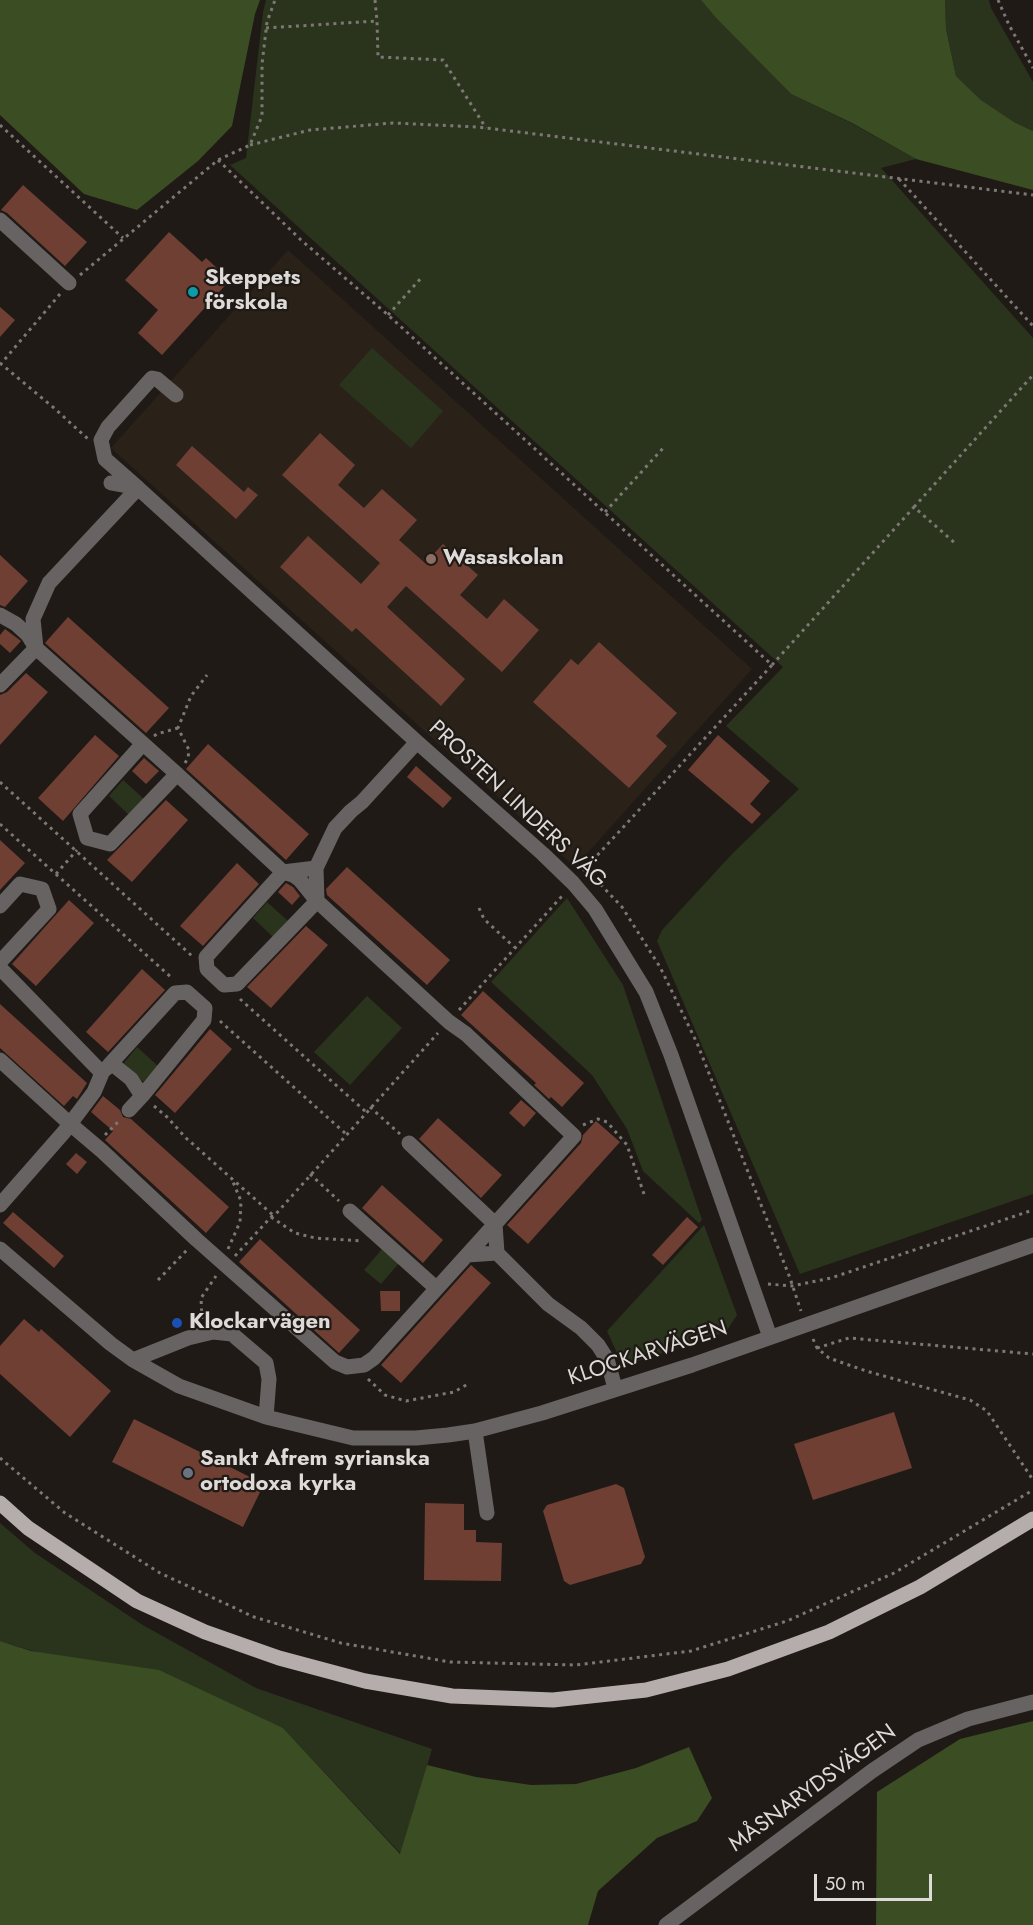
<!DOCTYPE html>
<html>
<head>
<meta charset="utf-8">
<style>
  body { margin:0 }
  #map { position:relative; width:1033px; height:1925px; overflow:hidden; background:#1f1a16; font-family:Jost,sans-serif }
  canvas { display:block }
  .scale { position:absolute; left:814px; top:1874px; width:118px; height:27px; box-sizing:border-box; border:3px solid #dedad7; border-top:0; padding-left:8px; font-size:18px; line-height:21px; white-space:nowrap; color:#dedad7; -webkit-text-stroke:4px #1f1a16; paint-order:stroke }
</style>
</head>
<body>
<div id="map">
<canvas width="1033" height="1925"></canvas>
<div class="scale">50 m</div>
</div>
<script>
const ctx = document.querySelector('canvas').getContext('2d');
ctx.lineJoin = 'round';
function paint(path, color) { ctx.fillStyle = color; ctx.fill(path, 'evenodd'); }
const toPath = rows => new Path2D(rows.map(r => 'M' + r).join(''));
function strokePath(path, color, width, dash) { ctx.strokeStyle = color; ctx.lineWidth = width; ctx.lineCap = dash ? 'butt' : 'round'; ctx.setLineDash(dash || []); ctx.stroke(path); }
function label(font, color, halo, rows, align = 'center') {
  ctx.font = font + ' Jost,sans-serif'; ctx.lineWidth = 4.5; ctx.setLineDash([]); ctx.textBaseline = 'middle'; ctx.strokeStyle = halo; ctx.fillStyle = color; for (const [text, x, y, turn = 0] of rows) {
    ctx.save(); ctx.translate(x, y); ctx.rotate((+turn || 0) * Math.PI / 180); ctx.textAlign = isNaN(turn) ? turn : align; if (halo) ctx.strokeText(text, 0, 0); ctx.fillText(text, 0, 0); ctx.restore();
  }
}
paint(toPath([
  [288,250,752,669,575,867,111,448]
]), '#2a2118');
paint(toPath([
  [266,0,701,0,716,18,791,94,851,123,916,159,881,168,1033,338,1033,1194,800,1274,657,941,662,930,733,853,799,789,726,726,783,667,230,165,246,158,263,12],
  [945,0,989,0,991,8,1033,82,1033,131,1014,122,981,100,956,76,946,29],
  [372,348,443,411,411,448,339,385],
  [123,780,144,799,129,815,109,796],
  [567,898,623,985,702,1220,699,1223,643,1171,627,1129,592,1075,491,982],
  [267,902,288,921,273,937,253,918],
  [367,996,402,1028,350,1085,314,1052],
  [137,1047,158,1066,143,1082,123,1064],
  [704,1225,737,1315,726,1332,623,1366,607,1331],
  [382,1249,399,1263,381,1284,364,1270],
  [0,1523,35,1553,141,1624,256,1688,432,1749,401,1854,283,1728,0,1641]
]), '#2a341c');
paint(toPath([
  [0,0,260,0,255,14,232,126,198,161,137,210,84,194,0,115],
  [701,0,945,0,946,29,956,76,981,100,1014,122,1033,131,1033,190,916,159,852,123,791,94,716,18],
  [0,1641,31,1651,159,1670,283,1728,400,1854,427,1765,476,1777,531,1785,576,1784,636,1768,689,1747,712,1798,697,1821,657,1838,598,1891,588,1925,0,1925],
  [1033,1721,1033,1925,876,1925,877,1792,960,1739]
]), '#3b4d22');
paint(toPath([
  [23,185,87,242,65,266,7,213,1,210],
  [169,232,202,262,206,258,230,280,162,355,138,333,158,310,125,280],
  [0,307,15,320,0,337],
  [320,433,355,465,338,485,364,508,382,489,417,520,399,540,425,563,443,544,478,575,460,595,487,619,504,599,539,630,502,672,406,586,387,607,465,679,441,706,356,628,352,632,280,567,308,536,361,584,380,563,282,475],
  [192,446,244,492,248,487,258,495,236,519,176,465],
  [0,555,28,581,5,607,0,605],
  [68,617,169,708,146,733,45,643],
  [5,629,21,641,10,653,0,644,0,635],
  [599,642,677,713,656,736,667,746,629,788,533,702,571,659,578,665],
  [26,673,48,692,0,745,0,695,7,692],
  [95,735,119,756,63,821,38,798],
  [718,735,770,781,750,804,761,814,752,824,688,770],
  [208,744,309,834,286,860,186,769],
  [144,758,159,771,146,784,132,771],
  [416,766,452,798,443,808,407,777],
  [166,800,188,820,132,882,107,860],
  [0,840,25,863,0,890],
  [237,863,259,884,203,946,180,926],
  [347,867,450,960,427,985,327,895,326,889],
  [286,883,293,887,300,896,292,905,278,892],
  [69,900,94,923,36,986,12,964],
  [306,926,328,945,271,1008,247,987],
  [142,969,165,990,108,1052,86,1032],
  [483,991,584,1083,562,1107,551,1097,549,1099,534,1085,536,1083,461,1015],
  [0,1004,87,1083,77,1099,73,1096,64,1106,0,1048],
  [210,1029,232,1049,175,1113,155,1095],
  [103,1096,120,1110,123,1117,131,1119,229,1207,206,1233,105,1140,113,1131,91,1112],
  [521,1100,536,1113,524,1127,509,1113],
  [438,1118,502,1175,481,1198,419,1139],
  [596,1121,620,1142,528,1244,507,1225,581,1143,583,1135],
  [76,1153,87,1162,77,1174,66,1164],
  [382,1185,443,1240,423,1263,362,1208],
  [13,1212,64,1256,54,1268,3,1223],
  [687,1217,698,1227,663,1265,652,1255],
  [260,1239,360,1330,339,1353,239,1262],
  [471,1265,491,1283,401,1383,381,1365],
  [380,1291,400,1291,400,1311,381,1311],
  [24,1319,39,1332,41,1329,111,1391,70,1437,0,1374,0,1346],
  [894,1412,912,1468,813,1500,794,1444],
  [134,1419,264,1484,243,1527,112,1462],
  [616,1484,624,1488,645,1557,641,1564,570,1585,564,1581,543,1511,547,1505],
  [425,1503,464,1504,464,1530,476,1530,476,1542,502,1543,501,1581,424,1580]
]), '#6f3f33');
strokePath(toPath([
  [375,0,377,21],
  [998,0,1009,25,1033,68],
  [266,28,377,21,378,57,443,60,486,128],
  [0,125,123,238],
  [250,145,310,130,393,123,478,127,1033,195],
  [218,160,301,240,388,315,772,665,583,871],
  [899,179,1033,326],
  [80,275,218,160,250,145,262,116,262,64,267,22,275,0],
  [388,315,422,277],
  [0,363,54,408,88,439],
  [0,365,60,294],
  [914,507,1033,375],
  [605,512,665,446],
  [772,665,914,507,956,544],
  [154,736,157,734,178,728],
  [185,763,188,758,189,750,178,728,191,696,207,675],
  [0,782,192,956],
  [0,824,172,978],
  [585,868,622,907,660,967,697,1043,790,1278,801,1311],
  [56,874,77,850],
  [479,908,484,919,514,947],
  [240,999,366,1112],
  [459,1010,563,895],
  [220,1021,346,1134],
  [154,1106,167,1117,186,1138,274,1216],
  [370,1107,400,1134],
  [583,1125,598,1119,607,1122,627,1145,644,1194],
  [105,1135,120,1120],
  [310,1174,339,1201],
  [271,1217,295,1233,315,1238,362,1241],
  [228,1249,240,1222,241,1201,233,1182],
  [235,1256,271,1217,274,1216,438,1033],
  [158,1280,187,1250],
  [768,1284,792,1286,831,1278,1033,1210],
  [202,1319,201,1298,216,1276],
  [813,1339,817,1348,829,1358,866,1371,970,1400,987,1411,1033,1480],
  [817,1348,849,1338,1033,1354],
  [368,1379,385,1395,406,1401,454,1392,468,1384],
  [0,1458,65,1513,160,1573,254,1617,341,1643,450,1662,576,1665,691,1651,787,1621,894,1573,1033,1490]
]), '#7d7875', 3, [3, 4.5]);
strokePath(toPath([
  [0,220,69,283],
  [111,483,138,488,417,742,543,854,573,883,595,909,646,992,671,1055,770,1337],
  [0,615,16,624,28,635,36,648,177,774,283,872,293,875,300,880,317,901,449,1022,466,1034,574,1136,495,1224,497,1253],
  [0,685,36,648,33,619,49,583,138,488,105,459,101,440,108,427,152,378,157,379,176,395],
  [145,746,139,748,80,814,87,838,110,844,177,774],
  [316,868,283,872,206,957,207,969,224,985,237,984,317,901,316,868,335,828,351,811,362,802,417,742],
  [0,906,20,884,42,889,49,909,1,961],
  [0,968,102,1073,94,1092,64,1132,0,1205],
  [0,1060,69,1123,102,1151,197,1240,335,1362,347,1367,364,1365,374,1358,467,1255,497,1253,548,1304,581,1328,598,1345,607,1359,615,1388],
  [111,1063,175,993,187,992,205,1008,204,1020,142,1096],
  [106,1069,111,1063,131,1079,142,1096,129,1110],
  [409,1143,495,1224,467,1255],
  [350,1211,436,1288],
  [0,1249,111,1344,133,1360,179,1386,266,1417,353,1438,416,1438,448,1435,475,1431,542,1413,692,1365,1033,1245],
  [133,1360,188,1338,213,1332,232,1334,266,1363,269,1379,266,1417],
  [475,1431,487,1513],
  [666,1925,872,1771,918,1740,968,1719,1033,1702]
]), '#676363', 15);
strokePath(toPath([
  [0,1503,28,1528,137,1601,205,1632,279,1658,365,1681,452,1696,553,1700,646,1690,728,1669,829,1632,920,1587,1033,1519]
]), '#b5adac', 15);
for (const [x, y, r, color] of [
  [193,292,6,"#0f9aa8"],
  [431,559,6,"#8d6e63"],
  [177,1323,6,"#1a4fb4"],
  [188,1473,6,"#6b7280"]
]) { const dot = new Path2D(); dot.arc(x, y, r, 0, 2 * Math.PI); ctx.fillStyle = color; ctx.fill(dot); strokePath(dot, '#1f1a16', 2); }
label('bold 22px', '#dedad7', '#1f1a16', [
  ["Skeppets",205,279],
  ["förskola",205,304],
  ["Wasaskolan",443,559],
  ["Klockarvägen",189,1323],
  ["Sankt Afrem syrianska",200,1460],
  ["ortodoxa kyrka",200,1485]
], 'left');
label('22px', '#dedad7', '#1f1a16', [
  ["PROSTEN LINDERS VÄG",517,805,43],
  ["KLOCKARVÄGEN",648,1354,-18],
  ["MÅSNARYDSVÄGEN",813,1789,-36]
]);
</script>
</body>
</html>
